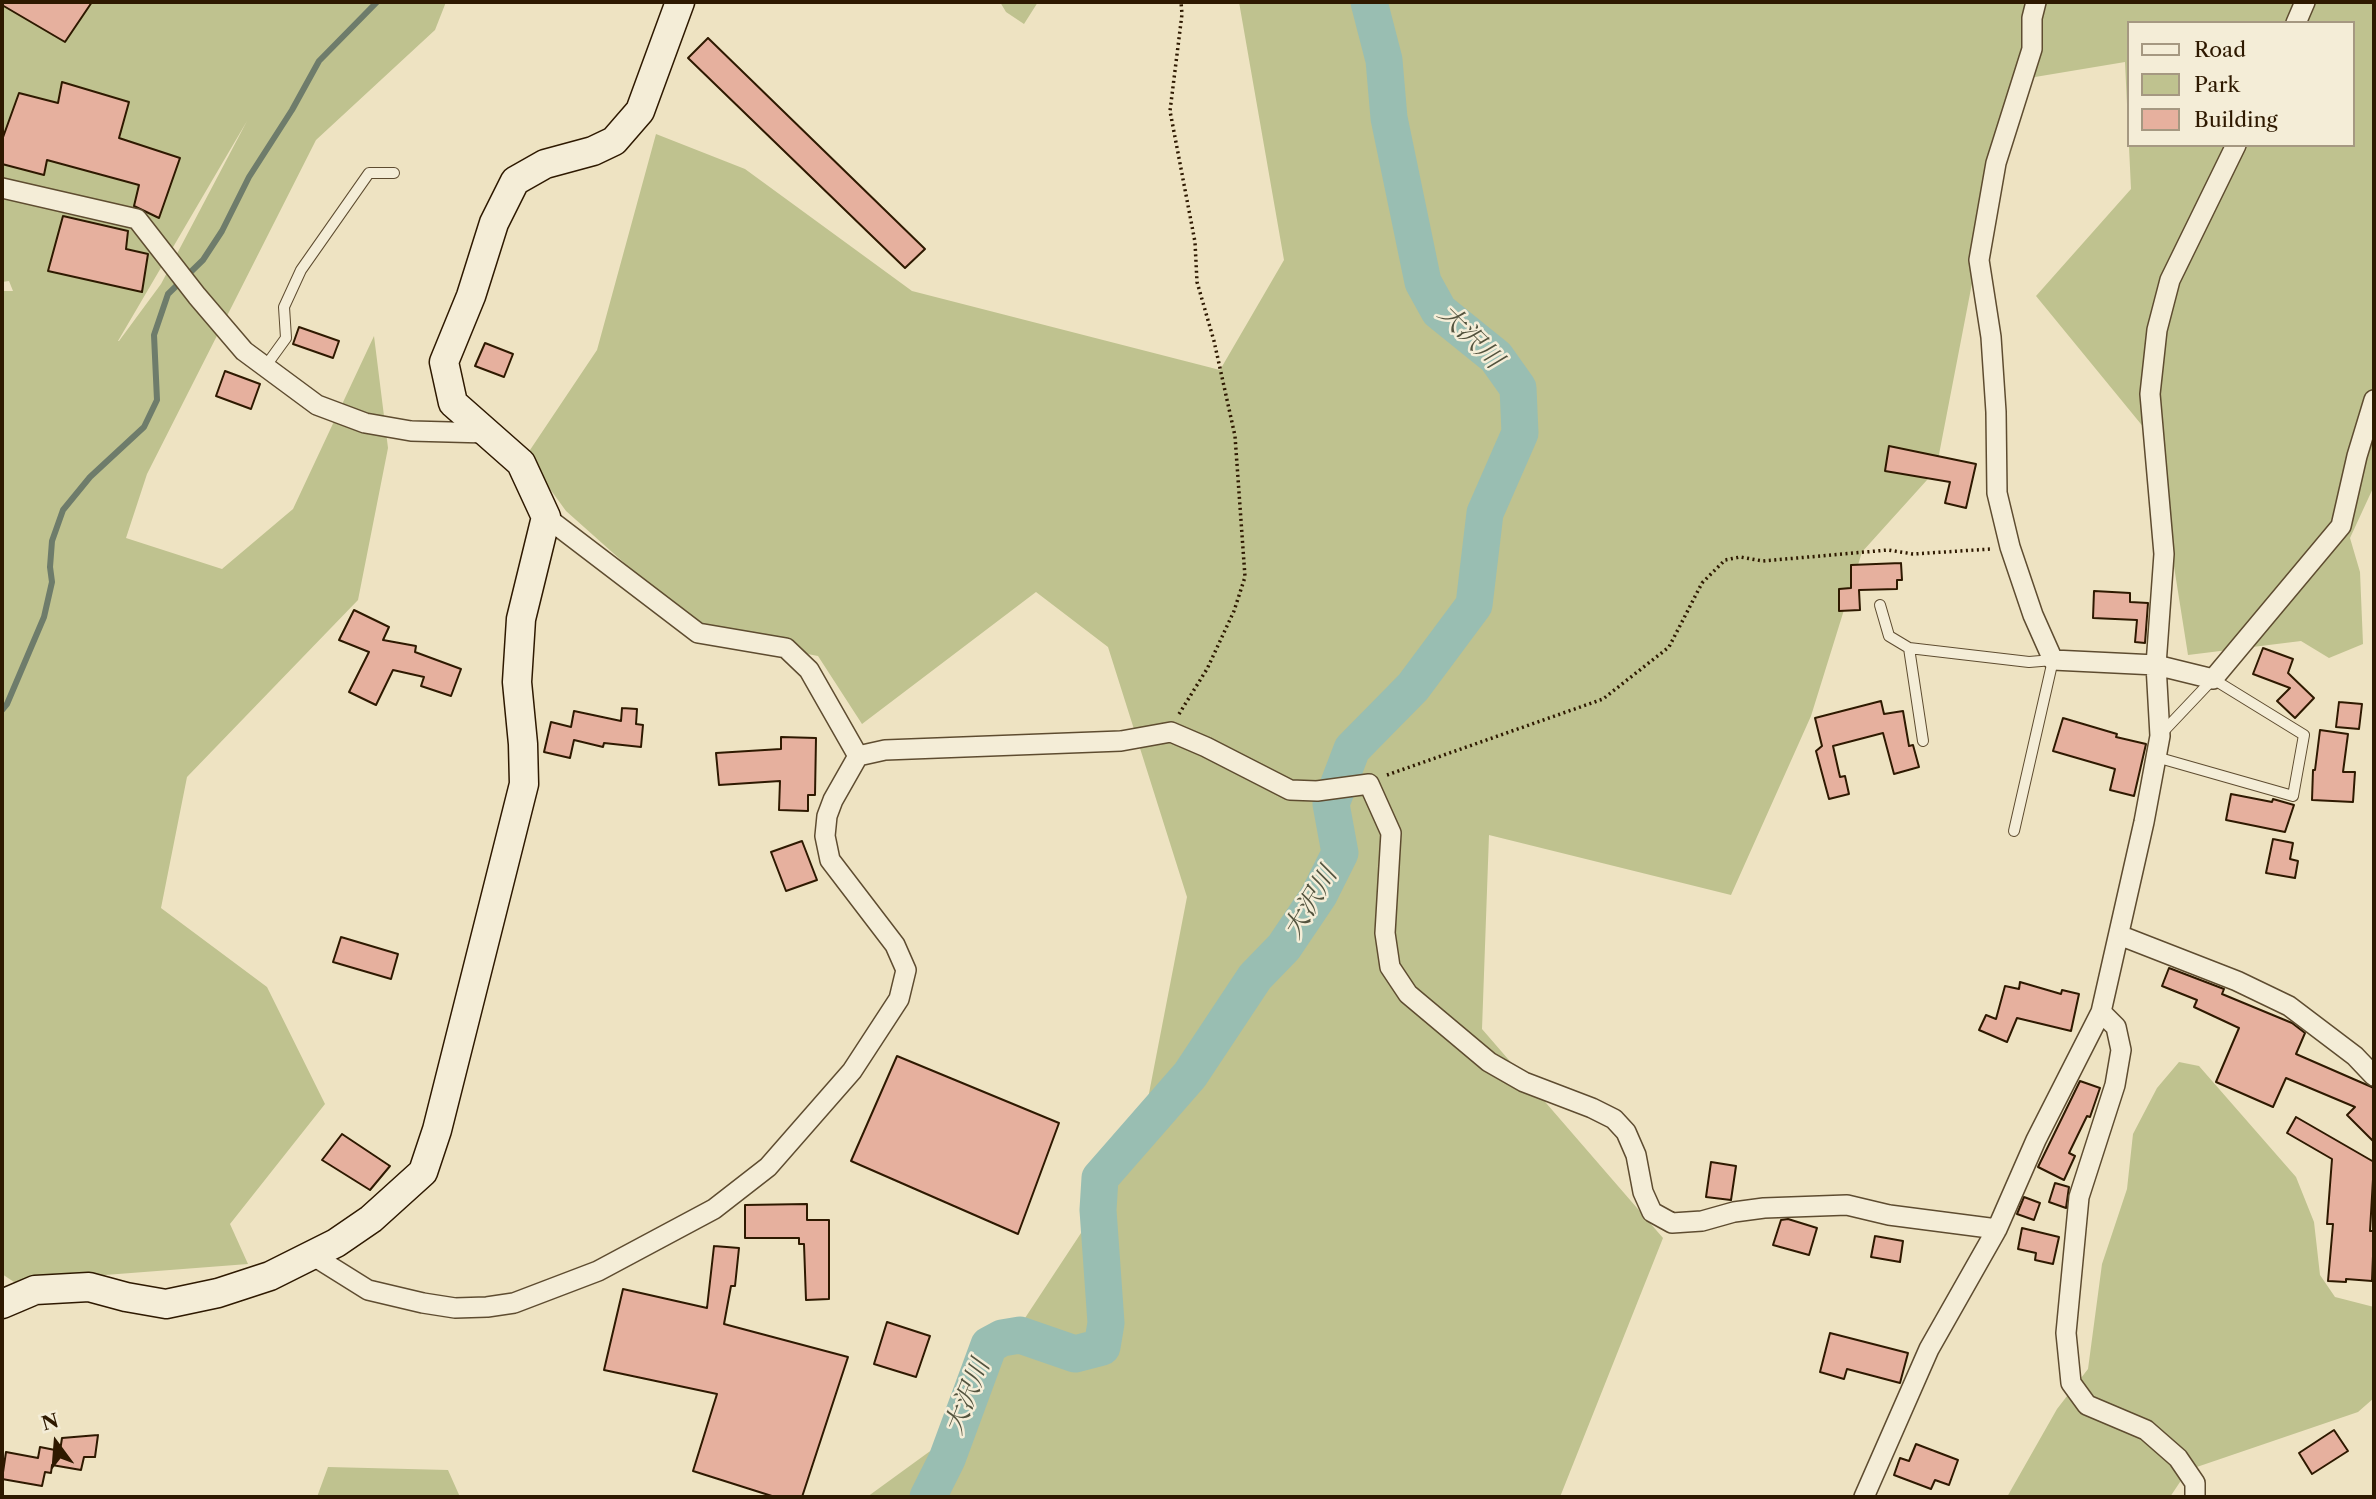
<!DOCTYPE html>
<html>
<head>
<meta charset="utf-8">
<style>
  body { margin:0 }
  #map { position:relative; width:2376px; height:1499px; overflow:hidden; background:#eee3c2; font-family:"Libre Caslon Text",serif }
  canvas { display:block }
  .frame { position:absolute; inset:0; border:4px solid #2e1900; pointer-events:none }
  .legend { position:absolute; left:2127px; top:21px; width:228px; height:126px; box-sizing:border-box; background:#f4edd7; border:2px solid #a59881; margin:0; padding:9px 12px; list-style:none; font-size:21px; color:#2e1900 }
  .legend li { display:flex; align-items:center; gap:14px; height:35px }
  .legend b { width:35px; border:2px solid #a59881 }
  .north { position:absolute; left:21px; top:1408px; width:70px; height:70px; -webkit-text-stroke:5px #f4edd7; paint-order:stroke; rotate:344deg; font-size:19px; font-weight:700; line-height:28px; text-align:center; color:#2e1900 }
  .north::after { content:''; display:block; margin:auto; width:24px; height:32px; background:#2e1900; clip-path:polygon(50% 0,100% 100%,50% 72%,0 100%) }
</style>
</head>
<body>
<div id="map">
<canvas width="2376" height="1499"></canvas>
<div class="frame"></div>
<ul class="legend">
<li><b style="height:9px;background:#f4edd7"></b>Road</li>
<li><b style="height:19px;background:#bfc28f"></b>Park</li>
<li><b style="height:19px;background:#e6b09e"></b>Building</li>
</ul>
<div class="north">N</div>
</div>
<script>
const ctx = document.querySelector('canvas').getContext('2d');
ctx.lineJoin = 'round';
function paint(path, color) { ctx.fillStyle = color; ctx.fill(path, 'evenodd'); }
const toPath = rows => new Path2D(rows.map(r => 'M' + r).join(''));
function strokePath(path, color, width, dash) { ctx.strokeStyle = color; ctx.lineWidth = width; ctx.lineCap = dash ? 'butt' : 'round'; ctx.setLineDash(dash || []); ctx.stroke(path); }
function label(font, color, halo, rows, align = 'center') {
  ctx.font = font + ' "Libre Caslon Text","Noto Serif JP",serif'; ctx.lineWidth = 5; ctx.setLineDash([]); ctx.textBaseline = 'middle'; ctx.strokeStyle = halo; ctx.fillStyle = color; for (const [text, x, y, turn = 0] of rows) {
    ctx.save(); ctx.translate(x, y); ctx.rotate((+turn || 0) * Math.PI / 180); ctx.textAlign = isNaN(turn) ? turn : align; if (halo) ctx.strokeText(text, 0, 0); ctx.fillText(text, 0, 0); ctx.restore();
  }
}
paint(toPath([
  [2,2,446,2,435,30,316,140,147,474,126,538,222,569,293,509,374,336,388,448,358,600,187,777,161,908,267,987,325,1104,230,1224,248,1264,14,1282,2,1274,2,291,13,291,9,281,2,282],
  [247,121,161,284,119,341,118,341],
  [1000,2,1038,2,1024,24,1006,12],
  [1239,2,2374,2,2374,486,2350,538,2360,572,2363,644,2329,658,2301,641,2188,655,2154,440,2036,296,2131,189,2125,62,2011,81,1936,470,1862,552,1811,716,1731,895,1489,835,1482,1029,1663,1238,1560,1497,867,1497,944,1441,1139,1145,1187,897,1108,647,1036,592,862,724,818,656,704,634,566,511,526,456,597,350,656,134,745,169,912,291,1220,370,1284,260],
  [2129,23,2353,23,2353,145,2129,145],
  [2179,1062,2199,1066,2296,1177,2314,1222,2320,1275,2335,1297,2374,1307,2374,1398,2358,1412,2188,1470,2170,1497,2007,1497,2057,1409,2088,1369,2102,1264,2127,1189,2133,1134,2157,1088],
  [328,1467,448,1470,460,1497,317,1497]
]), '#bfc28f');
strokePath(toPath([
  [2,710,7,704,44,617,52,582,50,567,52,541,63,510,90,477,144,427,157,400,154,335,168,294,203,260,222,231,249,177,292,110,319,61,377,2]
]), '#6e7c6b', 6);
strokePath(toPath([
  [928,1497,947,1459,989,1345,1002,1338,1020,1335,1075,1354,1102,1347,1106,1323,1098,1210,1100,1178,1190,1075,1255,977,1284,947,1319,895,1340,853,1331,804,1352,749,1413,687,1474,605,1485,513,1520,433,1518,388,1496,357,1439,311,1423,282,1389,118,1384,60,1369,2]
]), '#99beb2', 37);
const building = toPath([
  [2,2,92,2,65,42,2,5,2,2],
  [708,38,925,249,905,268,688,58,708,38],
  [62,82,129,102,119,138,180,158,159,218,134,206,139,185,47,160,44,175,2,164,2,140,19,93,58,103,62,82],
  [63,216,128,231,126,249,148,254,142,292,48,271,63,216],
  [299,327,339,341,333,358,293,344,299,327],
  [485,343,513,354,504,377,475,366,485,343],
  [225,371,260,384,251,409,216,396,225,371],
  [1889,446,1976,464,1966,508,1945,503,1950,482,1885,471,1889,446],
  [1901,563,1902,580,1897,580,1897,589,1859,590,1860,610,1839,611,1839,589,1851,588,1851,565,1901,563],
  [2094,591,2130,593,2130,602,2148,603,2145,643,2135,642,2137,620,2093,618,2094,591],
  [354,610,389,627,383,640,416,646,415,652,461,669,451,696,421,686,424,677,393,670,376,705,349,692,369,652,339,640,354,610],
  [2263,648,2293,659,2288,673,2314,698,2295,718,2277,701,2290,688,2253,674,2263,648],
  [1881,701,1884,714,1903,711,1909,746,1913,745,1919,767,1894,774,1883,733,1833,746,1840,777,1845,776,1849,794,1829,799,1816,751,1822,746,1815,718,1881,701],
  [2339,702,2362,704,2359,729,2336,727,2339,702],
  [622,708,637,709,636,724,643,725,641,747,604,743,603,747,574,740,570,758,544,752,551,722,571,727,574,711,621,721,622,708],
  [2063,718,2117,734,2116,737,2146,744,2134,796,2110,790,2115,769,2053,751,2063,718],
  [2320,730,2348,734,2343,772,2355,772,2353,802,2312,800,2313,770,2315,770,2320,730],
  [781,737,816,738,815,795,808,795,808,811,779,810,780,781,719,785,716,753,781,749,781,737],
  [2231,794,2272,802,2273,799,2294,805,2285,832,2226,820,2231,794],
  [2273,839,2293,843,2290,859,2298,861,2295,878,2266,873,2273,839],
  [802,841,817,880,786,891,771,852,802,841],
  [341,937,398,954,391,979,333,962,341,937],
  [2169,968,2224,989,2222,994,2292,1023,2305,1033,2296,1054,2374,1088,2374,1142,2347,1115,2355,1107,2286,1078,2273,1107,2216,1082,2239,1028,2194,1007,2197,1000,2162,986,2169,968],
  [2020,982,2061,994,2062,990,2079,994,2071,1031,2017,1018,2007,1042,1979,1030,1986,1015,1996,1019,2005,986,2019,989,2020,982],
  [897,1056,1059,1123,1018,1234,851,1161,897,1056],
  [2080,1081,2100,1088,2090,1117,2087,1116,2069,1153,2075,1156,2064,1180,2038,1167,2080,1081],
  [2296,1117,2374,1162,2370,1231,2374,1231,2372,1281,2346,1279,2346,1282,2328,1281,2333,1224,2327,1224,2332,1159,2287,1133,2296,1117],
  [342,1134,390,1166,370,1190,322,1160,342,1134],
  [1711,1162,1736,1166,1731,1200,1706,1197,1711,1162],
  [2055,1183,2069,1187,2066,1208,2049,1202,2055,1183],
  [2024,1197,2040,1203,2034,1220,2017,1214,2024,1197],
  [807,1204,807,1220,829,1220,829,1299,806,1300,804,1244,799,1244,799,1238,745,1238,745,1205,807,1204],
  [1788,1219,1817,1228,1809,1255,1773,1245,1781,1220,1788,1219],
  [2022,1228,2059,1237,2053,1264,2035,1260,2036,1253,2018,1249,2022,1228],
  [1875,1236,1903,1241,1900,1262,1871,1257,1875,1236],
  [714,1246,739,1248,735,1286,731,1286,724,1324,848,1357,802,1497,775,1497,693,1471,717,1394,604,1370,623,1289,707,1308,714,1246],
  [887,1322,930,1336,916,1377,874,1364,887,1322],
  [1830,1333,1908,1353,1900,1383,1847,1369,1844,1379,1820,1372,1830,1333],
  [2334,1430,2348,1451,2312,1474,2299,1453,2334,1430],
  [98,1435,95,1457,84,1457,81,1470,52,1465,51,1473,45,1472,42,1486,2,1479,6,1452,38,1458,40,1447,60,1451,62,1438,98,1435],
  [1916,1444,1958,1460,1949,1485,1935,1480,1931,1489,1894,1475,1900,1458,1909,1461,1916,1444]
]);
paint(building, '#e6b09e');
strokePath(building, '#2e1900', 2);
const lane = toPath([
  [265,367,286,338,284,307,301,270,369,173,394,173],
  [1880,605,1889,636,1909,648,2029,662,2053,660,2014,831],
  [1909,648,1923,741],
  [2156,757,2293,796,2304,735,2213,679,2160,735]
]);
const street = toPath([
  [2036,2,2032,18,2032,49,1996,163,1979,260,1991,337,1996,412,1997,493,2010,547,2033,615,2053,660,2156,665,2213,679,2341,526,2357,456,2374,400],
  [2296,23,2305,2],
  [2,188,137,219,197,296,244,351,317,405,365,423,411,431,487,433],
  [546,517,698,633,786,648,809,670,858,756],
  [2119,935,2237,981,2289,1006,2355,1056,2374,1076],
  [2101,1012,2116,1027,2121,1050,2115,1085,2079,1197,2066,1333,2071,1383,2087,1405,2146,1430,2178,1458,2195,1483,2195,1497],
  [312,1255,368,1290,423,1303,455,1308,487,1307,514,1303,598,1271,714,1209,768,1167,852,1071,899,999,906,970,895,945,830,860,825,836,827,816,833,800,858,756,885,750,1121,741,1171,732,1206,747,1290,790,1317,791,1369,784,1391,833,1385,933,1390,967,1408,994,1489,1062,1524,1082,1592,1108,1614,1119,1626,1132,1636,1155,1643,1192,1652,1212,1672,1223,1702,1221,1734,1212,1764,1208,1847,1205,1889,1215,1997,1229],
  [1864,1497,1929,1349,1997,1229,2036,1140,2101,1012,2144,822,2160,736,2156,665,2164,554,2150,394,2157,330,2170,280,2236,145]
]);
const secondary = toPath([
  [2,1304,35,1290,89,1287,126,1297,166,1304,218,1293,270,1276,336,1243,371,1219,423,1172,437,1130,524,784,523,744,517,682,521,619,546,517,521,463,453,403,444,362,471,296,494,223,515,181,545,164,593,151,614,141,640,111,680,2]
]);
strokePath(lane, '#5e4c30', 12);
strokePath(street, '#5e4c30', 22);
strokePath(secondary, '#2e1900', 31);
strokePath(toPath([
  [1179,714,1207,669,1234,611,1245,577,1235,436,1214,341,1197,282,1195,242,1170,111,1182,14,1181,2],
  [1387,775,1603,699,1669,647,1702,583,1725,560,1740,557,1763,561,1888,550,1913,554,1991,549]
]), '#2e1900', 3.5, [2, 3.5]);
strokePath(lane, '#f4edd7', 10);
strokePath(street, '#f4edd7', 19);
strokePath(secondary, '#f4edd7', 28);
label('italic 26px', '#53533e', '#f4edd7', [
  ["大沢川",1470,337,45],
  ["大沢川",1311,903,-59],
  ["大沢川",968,1397,-68]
]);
</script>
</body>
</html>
